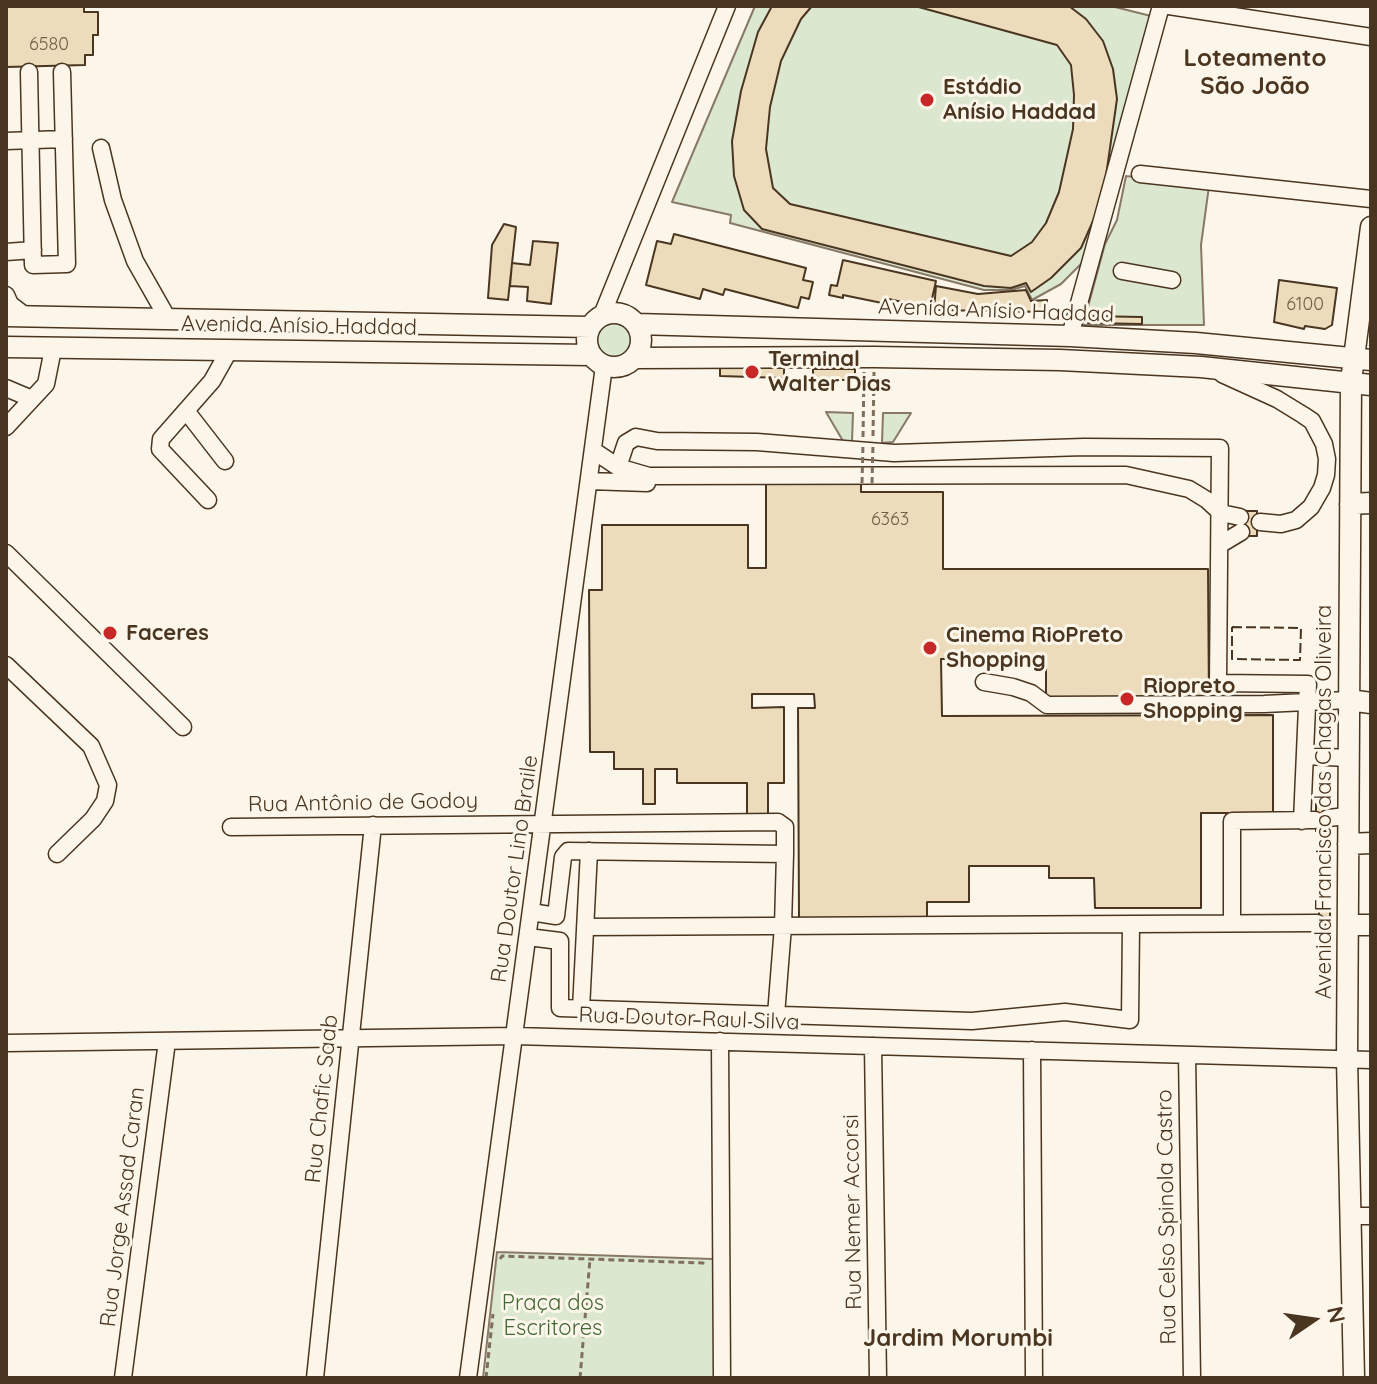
<!DOCTYPE html>
<html>
<head>
<meta charset="utf-8">
<style>
  body { margin:0 }
  #map { position:relative; width:1377px; height:1384px; overflow:hidden; background:#fbf6e9; font-family:Quicksand,sans-serif }
  canvas { display:block }
  .frame { position:absolute; inset:0; border:8px solid #4a3520; pointer-events:none }
  .north { position:absolute; left:1273px; top:1280px; width:80px; height:80px; -webkit-text-stroke:6px #fbf6e9; paint-order:stroke; rotate:77deg; font-size:22px; font-weight:700; line-height:32px; text-align:center; color:#4a3520 }
  .north::after { content:''; display:block; margin:auto; width:28px; height:36px; background:#4a3520; clip-path:polygon(50% 0,100% 100%,50% 72%,0 100%) }
</style>
</head>
<body>
<div id="map">
<canvas width="1377" height="1384"></canvas>
<div class="frame"></div>
<div class="north">N</div>
</div>
<script>
const ctx = document.querySelector('canvas').getContext('2d');
ctx.lineJoin = 'round';
function paint(path, color) { ctx.fillStyle = color; ctx.fill(path, 'evenodd'); }
const toPath = rows => new Path2D(rows.map(r => 'M' + r).join(''));
function strokePath(path, color, width, dash) { ctx.strokeStyle = color; ctx.lineWidth = width; ctx.lineCap = dash ? 'butt' : 'round'; ctx.setLineDash(dash || []); ctx.stroke(path); }
function label(font, color, halo, rows, align = 'center') {
  ctx.font = font + ' Quicksand,sans-serif'; ctx.lineWidth = 6; ctx.setLineDash([]); ctx.textBaseline = 'middle'; ctx.strokeStyle = halo; ctx.fillStyle = color; for (const [text, x, y, turn = 0] of rows) {
    ctx.save(); ctx.translate(x, y); ctx.rotate((+turn || 0) * Math.PI / 180); ctx.textAlign = isNaN(turn) ? turn : align; if (halo) ctx.strokeText(text, 0, 0); ctx.fillText(text, 0, 0); ctx.restore();
  }
}
const green = toPath([
  [755,6,1111,6,1159,18,1111,218,1092,253,1061,284,1032,300,1025,286,1011,290,984,290,730,223,731,215,672,202,755,6],
  [1126,176,1209,186,1201,245,1204,325,1083,325,1105,244,1117,220,1126,176],
  '592 341a22 22 0 1 1 44 0a22 22 0 1 1-44 0Z',
  [826,412,853,413,852,442,843,441,826,412],
  [883,413,911,413,893,442,882,443,883,413],
  [497,1252,713,1259,716,1378,483,1378,497,1252]
]);
paint(green, '#dce7d0');
strokePath(green, '#887966', 2);
const building = toPath([
  [6,6,84,6,84,12,98,12,98,35,93,35,93,55,85,55,85,65,6,67,6,6],
  [772,6,812,6,801,19,781,61,770,107,766,149,773,188,790,204,1011,256,1032,242,1046,223,1059,192,1073,129,1074,95,1071,65,1057,45,915,6,1069,6,1086,19,1103,41,1113,69,1117,99,1106,176,1097,212,1081,248,1051,278,1031,292,1026,283,1011,288,984,286,762,229,744,210,734,176,732,141,741,91,758,32,772,6],
  [504,224,516,227,508,300,488,298,492,245,504,224],
  [674,234,806,268,803,280,813,282,809,299,801,297,798,308,725,289,723,295,703,289,700,299,646,285,657,241,671,244,674,234],
  [533,241,558,243,551,304,527,301,528,287,510,286,512,263,530,265,533,241],
  [843,260,936,281,930,308,884,298,882,303,843,295,843,298,829,295,831,285,837,286,843,260],
  [1279,280,1337,288,1332,325,1325,329,1305,326,1304,329,1274,322,1279,280],
  [936,286,978,294,1026,290,1031,301,1047,300,1047,312,934,310,936,286],
  [1088,316,1142,317,1142,324,1088,323,1088,316],
  [720,367,784,368,784,378,720,376,720,367],
  [813,369,855,369,855,380,813,380,813,369],
  [766,483,861,483,861,492,943,492,943,569,1208,569,1209,703,1046,703,1046,659,941,659,942,716,1273,715,1273,813,1201,813,1201,908,1095,908,1094,878,1049,878,1049,866,969,866,969,902,927,902,927,919,799,919,798,708,815,708,814,694,752,694,752,708,784,707,784,783,768,783,768,819,747,819,747,783,677,783,677,769,655,769,655,804,643,804,643,769,614,769,614,752,590,752,589,590,602,590,602,525,748,525,748,568,766,568,766,483],
  [1243,511,1257,511,1257,536,1244,536,1243,511],
  [1316,804,1327,804,1328,831,1316,831,1316,804],
  [1319,907,1330,907,1330,934,1319,934,1319,907]
]);
paint(building, '#ecdcbc');
strokePath(building, '#4a3520', 2);
strokePath(toPath([
  [1317,923,1331,924]
]), '#d8cfc1', 16, [16, 8]);
const minor = toPath([
  [1169,6,1371,37],
  [29,72,33,265,67,264,62,72],
  [6,141,64,139],
  [101,148,113,200,135,261,168,319],
  [1140,174,1371,199],
  [6,252,33,250],
  [1122,271,1172,280],
  [6,295,10,304,27,317],
  [602,315,727,6],
  [1070,336,1161,6],
  [1222,374,1277,399,1303,415,1312,421,1324,444,1327,459,1326,475,1322,488,1311,507,1296,520,1281,524,1260,522],
  [6,388,32,399],
  [187,412,225,461],
  [6,427,46,384,53,349],
  [594,451,618,467,649,476,1126,475,1189,489,1207,500,1221,513,1240,517],
  [618,467,626,443,636,437,657,441,757,442,894,453,1084,447,1220,448,1218,683,1308,684,1302,821],
  [589,481,647,483],
  [208,500,160,449,161,439,212,381,230,349],
  [1221,544,1241,532],
  [6,553,183,727],
  [6,665,91,746,108,785,105,801,93,819,57,854],
  [984,682,1013,687,1031,693,1047,705,1264,704,1349,700],
  [1305,756,1348,758],
  [1328,818,1347,816],
  [231,827,778,822,785,827,785,854,783,926,776,1015],
  [531,912,556,916,563,857,568,851,785,854],
  [1232,922,1232,821,1315,820],
  [585,927,1317,923],
  [528,937,560,941,560,1008,972,1021,1065,1012,1130,1020,1131,925],
  [581,1009,589,851],
  [720,1041,722,1378],
  [6,1043,515,1036,1371,1060],
  [873,1046,878,1378],
  [1032,1050,1034,1378],
  [1187,1055,1192,1378],
  [1350,1216,1371,1216],
  [123,1378,167,1041],
  [315,1378,373,825],
  [468,1378,604,366]
]);
const major = toPath([
  '587 340a27 27 0 1 1 54 0a27 27 0 1 1-54 0Z',
  [6,316,589,327],
  [636,324,1070,336,1196,343,1371,360],
  [6,347,591,355],
  [635,358,874,357,1060,360,1201,367,1371,385],
  [1350,504,1371,503],
  [1349,700,1371,703],
  [1348,844,1371,843],
  [1348,925,1371,925],
  [1354,1378,1347,1059,1351,381,1371,227]
]);
strokePath(minor, '#4a3520', 19);
strokePath(major, '#4a3520', 23);
strokePath(toPath([
  [873,436,874,372],
  [863,437,864,372],
  [500,1259,502,1256,703,1263,706,1265],
  [486,1378,493,1314],
  [580,1378,590,1259]
]), '#7f6f5c', 3, [6, 4]);
strokePath(minor, '#fbf6e9', 16);
strokePath(major, '#fbf6e9', 20);
strokePath(toPath([
  [862,483,863,444],
  [872,483,873,444]
]), '#7f6f5c', 3, [6, 4]);
strokePath(toPath([
  [1232,627,1301,628,1300,660,1232,659,1232,627]
]), '#4a3520', 2, [10, 4]);
for (const [x, y, r, color] of [
  [927,100,8,"#c62828"],
  [752,372,8,"#c62828"],
  [110,633,8,"#c62828"],
  [930,648,8,"#c62828"],
  [1127,699,8,"#c62828"]
]) { const dot = new Path2D(); dot.arc(x, y, r, 0, 2 * Math.PI); ctx.fillStyle = color; ctx.fill(dot); strokePath(dot, '#fbf6e9', 3); }
label('18px', '#725f47', null, [
  ["6580",49,45],
  ["6100",1305,305],
  ["6363",890,520]
]);
label('bold 22px', '#4a3520', '#fbf6e9', [
  ["Estádio",943,87],
  ["Anísio Haddad",943,112],
  ["Terminal",768,359],
  ["Walter Dias",768,384],
  ["Faceres",126,633],
  ["Cinema RioPreto",946,635],
  ["Shopping",946,660],
  ["Riopreto",1143,686],
  ["Shopping",1143,711]
], 'left');
label('22px', '#4a3520', '#fbf6e9', [
  ["Avenida Anísio Haddad",996,311,2],
  ["Avenida Anísio Haddad",299,326,1],
  ["Avenida Francisco das Chagas Oliveira",1324,802,-90],
  ["Rua Antônio de Godoy",363,803,-1],
  ["Rua Doutor Lino Braile",515,869,-82],
  ["Rua Doutor Raul Silva",689,1019,2],
  ["Rua Chafic Saab",322,1099,-84],
  ["Rua Jorge Assad Caran",123,1207,-83],
  ["Rua Nemer Accorsi",853,1212,-91],
  ["Rua Celso Spinola Castro",1167,1217,-91]
]);
label('22px', '#436837', '#fbf6e9', [
  ["Praça dos",553,1303],
  ["Escritores",553,1328]
]);
label('bold 24px', '#4a3520', '#fbf6e9', [
  ["Loteamento",1255,59],
  ["São João",1255,87],
  ["Jardim Morumbi",958,1339]
]);
</script>
</body>
</html>
